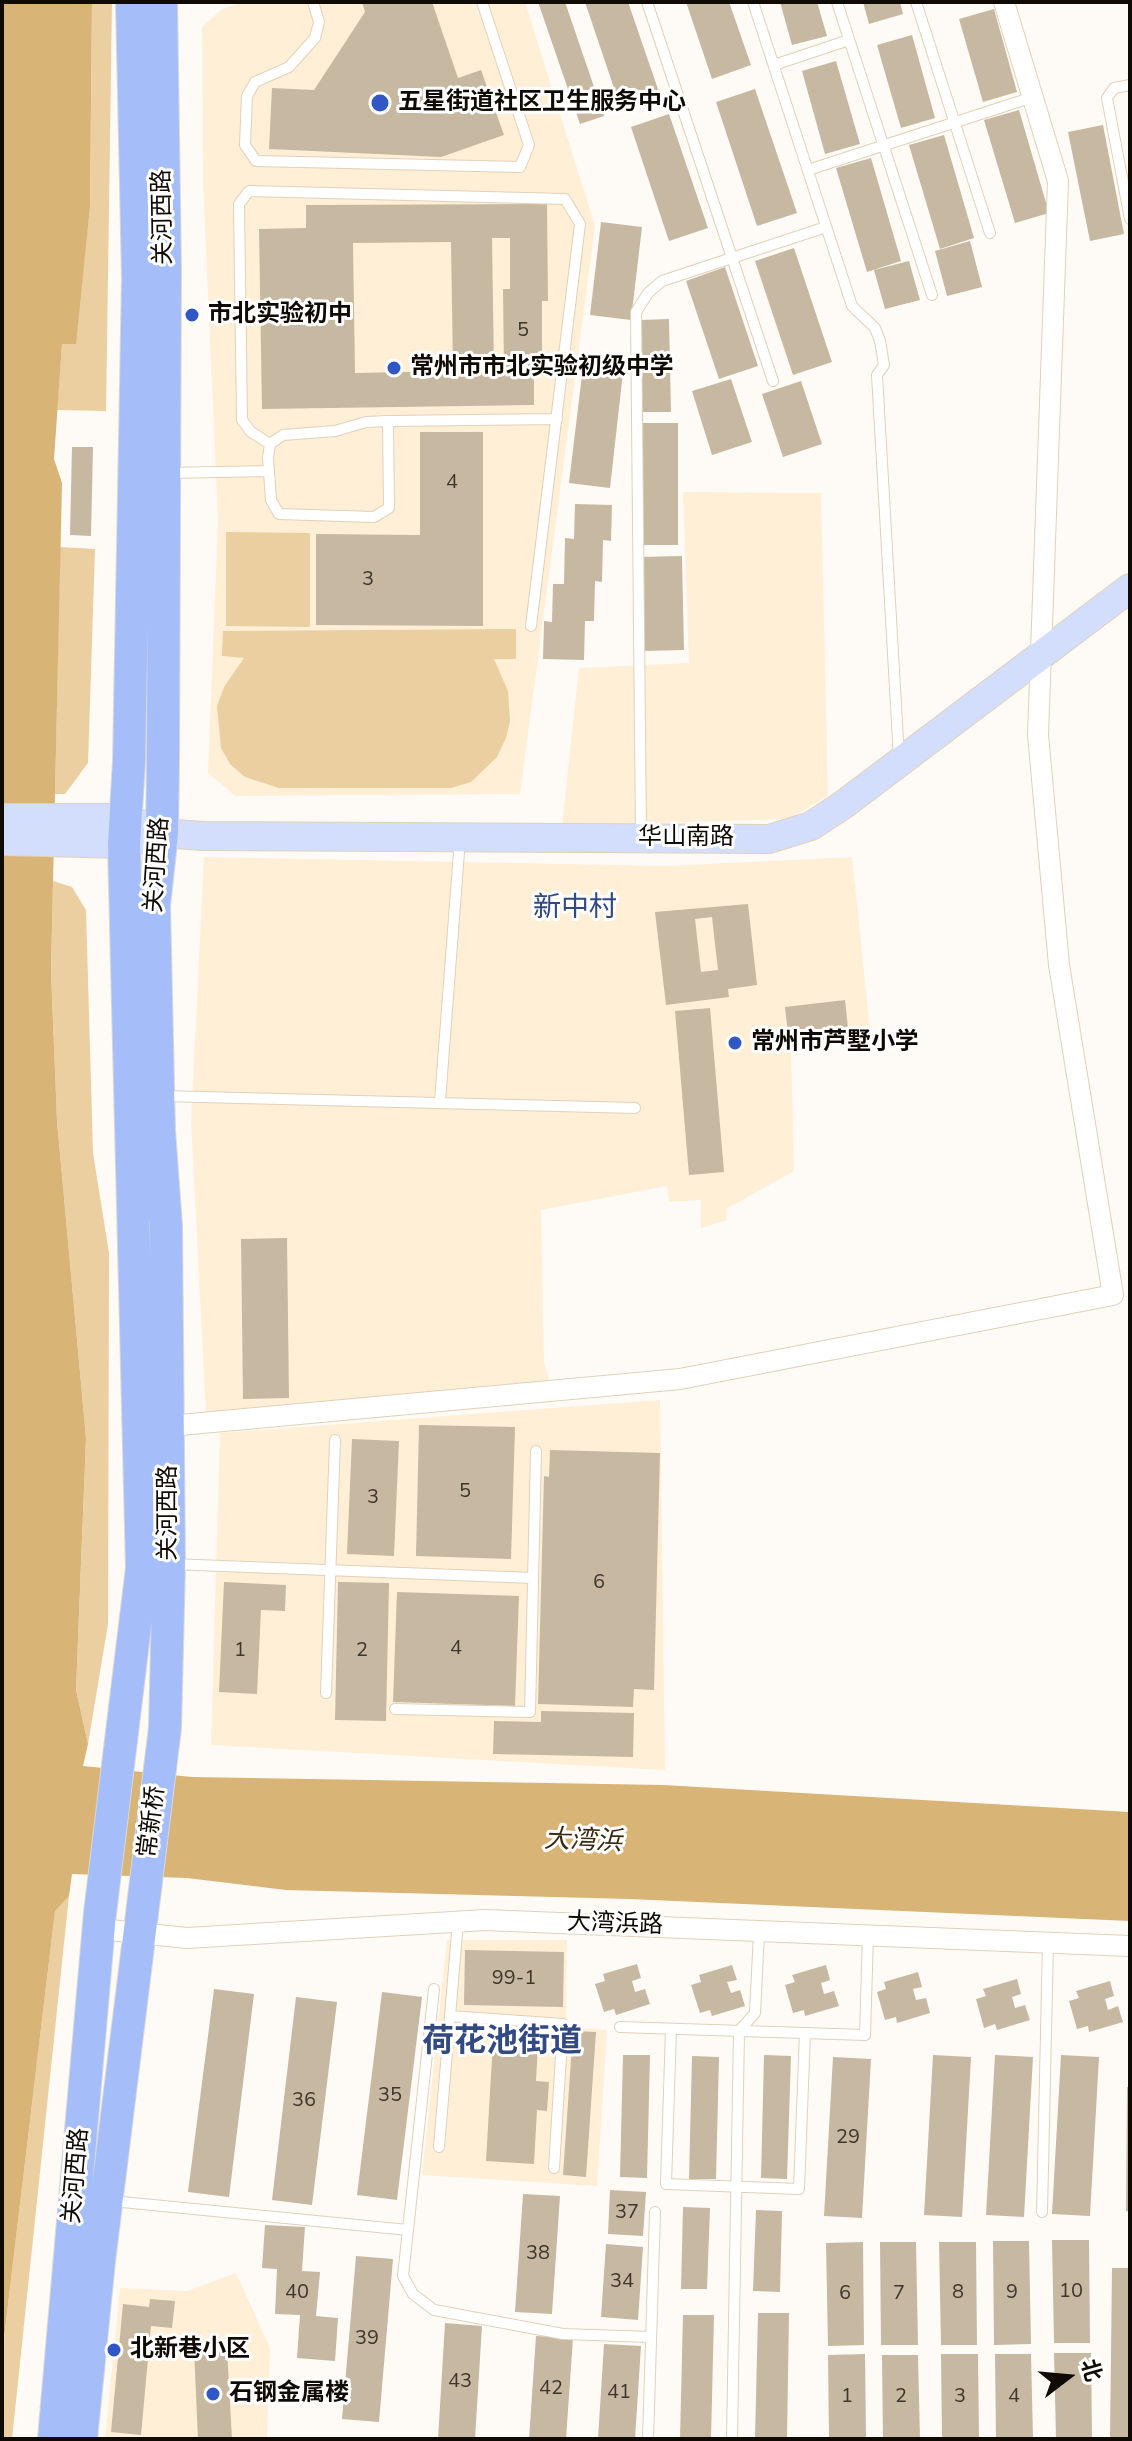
<!DOCTYPE html>
<html>
<head>
<meta charset="utf-8">
<style>
  body { margin:0 }
  #map { position:relative; width:1132px; height:2441px; overflow:hidden; background:#fefbf6; font-family:"Nunito Sans","Noto Sans SC",sans-serif }
  canvas { display:block }
  .frame { position:absolute; inset:0; border:4px solid #0f0a04; pointer-events:none }
  .north { position:absolute; left:1028px; top:2337px; width:80px; height:80px; -webkit-text-stroke:6px #fff; paint-order:stroke; rotate:74deg; font-size:22px; font-weight:700; line-height:32px; text-align:center; color:#0f0a04 }
  .north::after { content:''; display:block; margin:auto; width:28px; height:36px; background:#0f0a04; clip-path:polygon(50% 0,100% 100%,50% 72%,0 100%) }
</style>
</head>
<body>
<div id="map">
<canvas width="1132" height="2441"></canvas>
<div class="frame"></div>
<div class="north">北</div>
</div>
<script>
const ctx = document.querySelector('canvas').getContext('2d');
ctx.lineJoin = 'round';
function paint(path, color) { ctx.fillStyle = color; ctx.fill(path, 'evenodd'); }
const toPath = rows => new Path2D(rows.map(r => 'M' + r).join(''));
function strokePath(path, color, width, dash) { ctx.strokeStyle = color; ctx.lineWidth = width; ctx.lineCap = dash ? 'butt' : 'round'; ctx.setLineDash(dash || []); ctx.stroke(path); }
function label(font, color, halo, rows, align = 'center') {
  ctx.font = font + ' "Nunito Sans","Noto Sans SC",sans-serif'; ctx.lineWidth = 6; ctx.setLineDash([]); ctx.textBaseline = 'middle'; ctx.strokeStyle = halo; ctx.fillStyle = color; for (const [text, x, y, turn = 0] of rows) {
    ctx.save(); ctx.translate(x, y); ctx.rotate((+turn || 0) * Math.PI / 180); ctx.textAlign = isNaN(turn) ? turn : align; if (halo) ctx.strokeText(text, 0, 0); ctx.fillText(text, 0, 0); ctx.restore();
  }
}
paint(toPath([
  [244,2,525,2,595,226,520,794,235,796,208,773,218,521,203,180,202,27,222,9],
  [683,492,821,493,828,796,789,819,562,826,579,668,689,663],
  [204,857,666,866,852,857,871,1039,791,1047,794,1171,726,1209,727,1220,701,1228,701,1200,669,1202,667,1186,541,1210,544,1362,550,1383,206,1413,191,1121],
  [660,1400,665,1770,211,1745,220,1433],
  [447,1940,567,1940,566,2027,607,2030,597,2186,422,2175],
  [236,2273,270,2348,267,2439,105,2439,120,2288,187,2291]
]), '#ffefd6');
paint(toPath([
  [92,2,112,2,106,411,57,410,62,343,75,344,90,207],
  [226,532,310,533,310,627,226,626],
  [60,547,95,549,88,763,65,794,55,794],
  [516,629,516,659,494,659,508,691,510,721,506,738,497,757,471,782,451,788,279,788,245,777,230,764,221,748,217,706,224,687,244,658,222,656,223,631],
  [53,881,72,887,86,910,93,1153,109,1253,108,1624,88,1744,76,1690,86,1438,57,1121,51,971],
  [69,1896,12,2439,2,2439,2,2355,55,1910]
]), '#ebcfa0');
paint(toPath([
  [2,2,92,2,90,207,76,344,62,344,54,459,62,483,51,971,57,1121,86,1438,76,1690,88,1744,83,1766,192,1777,664,1785,1130,1812,1130,1921,629,1899,286,1890,187,1878,72,1874,69,1896,55,1911,2,2355]
]), '#d9b477');
paint(toPath([
  [362,2,432,2,458,78,481,70,504,135,441,157,269,149,272,88,314,90,365,12],
  [538,2,565,2,604,116,580,124],
  [585,2,628,2,660,95,621,109],
  [686,2,729,2,751,65,712,79],
  [780,2,817,2,827,36,792,45],
  [863,2,900,2,903,14,869,24],
  [994,9,1017,92,983,102,959,19],
  [912,35,935,118,901,128,877,45],
  [836,61,860,144,825,154,802,71],
  [755,89,797,213,757,226,716,102],
  [1019,110,1049,213,1015,223,984,120],
  [669,114,708,228,669,241,631,127],
  [1103,125,1124,234,1090,241,1068,132],
  [944,135,974,238,940,249,909,145],
  [871,158,901,261,867,272,836,168],
  [547,204,548,301,542,301,542,362,534,362,534,405,262,409,259,229,306,228,306,205],
  [492,238,510,238,510,289,503,289,504,370,494,370],
  [451,242,453,371,355,373,353,243],
  [601,222,642,227,631,320,590,315],
  [970,241,982,287,947,296,935,251],
  [794,248,832,362,793,375,755,261],
  [909,261,920,300,885,309,874,270],
  [725,267,758,366,719,379,686,281],
  [669,319,671,412,642,412,640,320],
  [584,358,624,363,610,488,569,483],
  [731,379,752,442,712,455,692,391],
  [801,381,822,444,783,457,762,394],
  [642,423,678,423,678,545,643,545],
  [420,432,483,432,483,626,316,625,316,534,420,535],
  [72,447,93,447,91,536,70,535],
  [575,504,612,505,611,541,603,540,602,582,595,581,594,621,585,621,584,660,543,659,544,621,552,622,553,584,564,584,565,538,574,539],
  [682,556,684,650,643,651,640,557],
  [748,904,757,985,728,989,729,997,666,1005,655,912],
  [712,917,718,970,701,972,695,919],
  [845,1000,849,1037,789,1043,785,1007],
  [710,1008,724,1172,689,1175,675,1011],
  [287,1238,289,1398,243,1399,241,1239],
  [419,1425,515,1427,511,1559,416,1556],
  [352,1439,399,1441,394,1556,347,1554],
  [550,1450,660,1453,654,1690,634,1689,633,1707,538,1704,544,1476,549,1477],
  [224,1582,286,1585,285,1611,261,1610,257,1694,219,1692],
  [338,1582,389,1583,386,1721,335,1720],
  [397,1592,519,1596,515,1706,393,1702],
  [541,1711,634,1713,633,1757,493,1754,494,1721,541,1722],
  [465,1950,564,1952,563,2007,464,2005],
  [637,1964,641,1978,632,1981,635,1992,645,1989,650,2004,616,2015,614,2009,604,2012,595,1984,605,1981,603,1974],
  [732,1965,737,1980,727,1982,731,1993,740,1990,745,2006,712,2016,710,2010,700,2013,691,1985,701,1982,699,1975],
  [826,1965,830,1980,821,1983,824,1994,834,1991,839,2006,805,2016,804,2010,793,2013,785,1985,795,1982,792,1975],
  [918,1972,922,1987,913,1989,916,2000,926,1998,930,2013,897,2023,896,2017,885,2020,877,1992,886,1989,884,1982],
  [1017,1979,1021,1994,1012,1997,1015,2008,1025,2005,1030,2020,997,2030,995,2024,984,2028,976,1999,986,1996,983,1989],
  [1110,1981,1114,1996,1105,1999,1108,2010,1118,2006,1123,2022,1089,2032,1088,2026,1077,2029,1069,2001,1079,1998,1076,1991],
  [214,1989,254,1994,229,2197,188,2192],
  [382,1992,422,1997,397,2200,357,2195],
  [296,1997,337,2002,312,2205,272,2200],
  [494,2024,539,2027,536,2081,549,2082,547,2111,537,2110,534,2164,486,2161],
  [573,2031,596,2032,586,2177,563,2175],
  [623,2055,650,2055,647,2178,620,2177],
  [764,2055,791,2056,787,2179,761,2178],
  [933,2055,971,2057,962,2217,924,2215],
  [995,2055,1033,2057,1024,2217,986,2215],
  [1061,2055,1099,2057,1090,2216,1052,2214],
  [692,2056,719,2057,716,2179,689,2179],
  [833,2057,871,2059,862,2218,824,2216],
  [1127,2087,1130,2087,1130,2211,1126,2211],
  [610,2190,646,2192,643,2236,608,2234],
  [523,2194,560,2196,552,2314,515,2312],
  [683,2207,710,2208,707,2289,681,2289],
  [756,2210,782,2211,780,2292,753,2291],
  [265,2225,305,2227,302,2271,320,2272,316,2316,338,2318,335,2361,297,2358,300,2315,275,2314,277,2269,262,2268],
  [1052,2240,1089,2240,1090,2343,1054,2343],
  [993,2241,1029,2241,1031,2344,994,2345],
  [863,2242,864,2345,828,2346,826,2243],
  [880,2242,916,2242,918,2345,881,2345],
  [939,2242,976,2242,977,2345,941,2345],
  [606,2244,643,2247,638,2320,601,2317],
  [356,2256,393,2259,379,2422,342,2419],
  [1112,2268,1130,2268,1130,2439,1110,2439],
  [150,2299,175,2301,172,2328,151,2326,141,2435,111,2432,123,2304,149,2307],
  [758,2313,789,2313,787,2439,755,2439],
  [683,2315,714,2315,711,2439,680,2439],
  [445,2323,482,2326,475,2439,438,2439],
  [536,2336,573,2338,566,2439,529,2439],
  [604,2344,641,2346,635,2439,598,2439],
  [227,2348,232,2439,198,2439,194,2350],
  [1054,2353,1091,2353,1092,2439,1056,2439],
  [865,2354,866,2439,829,2439,828,2355],
  [941,2354,978,2354,979,2439,942,2439],
  [995,2354,1031,2354,1033,2439,996,2439],
  [882,2355,918,2355,920,2439,883,2439]
]), '#c7b8a1');
const lane = toPath([
  [313,2,319,22,315,38,289,67,255,82,247,96,245,145,256,161,520,167,529,145,482,2],
  [647,2,773,381],
  [753,2,852,306,875,328,880,341,884,365,877,375,899,758],
  [837,2,932,295],
  [916,2,990,233],
  [774,65,849,40],
  [1130,85,1114,88,1107,98,1130,219],
  [808,170,1033,97],
  [388,421,389,508,374,517,279,514,271,500,268,458,270,444,283,435,335,431,366,422,388,421,557,419],
  [270,444,251,432,242,420,239,204,249,191,565,199,580,224,531,626],
  [167,473,269,471],
  [641,836,636,312,648,293,662,281,826,227],
  [162,1096,635,1108],
  [440,1101,460,839],
  [171,1564,533,1578],
  [326,1693,335,1440],
  [395,1709,530,1712,536,1451],
  [434,1989,403,2276,413,2294,434,2310,563,2334,651,2337],
  [450,2016,563,2024,554,2168],
  [620,2027,865,2035,868,1936],
  [671,2029,666,2184,799,2189,805,2033],
  [439,2147,458,1921],
  [112,2201,408,2230],
  [1042,2212,1048,1943],
  [648,2439,655,2212],
  [732,2439,739,2031,755,2013,759,1932]
]);
const street = toPath([
  [169,1426,680,1379,1113,1295,1059,965,1038,735,1058,181,1004,2],
  [100,1929,187,1938,485,1920,1130,1946]
]);
const secondary = toPath([
  [2,818,125,818,162,833,203,836,769,839,811,826,843,805,1130,588],
  [2,841,124,844,145,838]
]);
const primary = toPath([
  [54,2439,100,1913,142,1568,124,844,129,762,138,278,132,2],
  [81,2439,99,2261,165,1728,169,1564,166,1226,159,1131,154,905,162,833,163,759,165,270,161,2]
]);
strokePath(lane, '#e0d1b9', 12);
strokePath(street, '#e0d1b9', 22);
strokePath(secondary, '#e0d1b9', 30);
strokePath(primary, '#d9d8d7', 34);
strokePath(lane, '#fff', 10);
strokePath(street, '#fff', 20);
strokePath(secondary, '#d2defc', 28);
strokePath(primary, '#a5befa', 32);
for (const [x, y, r, color] of [
  [380,103,10,"#3157c7"],
  [192,315,8,"#3157c7"],
  [394,368,8,"#3157c7"],
  [735,1043,8,"#3157c7"],
  [114,2350,8,"#3157c7"],
  [213,2394,8,"#3157c7"]
]) { const dot = new Path2D(); dot.arc(x, y, r, 0, 2 * Math.PI); ctx.fillStyle = color; ctx.fill(dot); strokePath(dot, '#fff', 3); }
label('20px', '#3d362b', null, [
  ["5",523,331],
  ["4",452,483],
  ["3",368,580],
  ["5",465,1492],
  ["3",373,1498],
  ["6",599,1583],
  ["4",456,1649],
  ["1",240,1651],
  ["2",362,1651],
  ["99-1",514,1979],
  ["35",390,2096],
  ["36",304,2101],
  ["29",848,2138],
  ["37",627,2213],
  ["38",538,2254],
  ["34",622,2282],
  ["10",1071,2292],
  ["40",297,2293],
  ["8",958,2293],
  ["9",1012,2293],
  ["6",845,2294],
  ["7",899,2294],
  ["39",367,2339],
  ["43",460,2382],
  ["42",551,2389],
  ["41",619,2393],
  ["1",847,2397],
  ["2",901,2397],
  ["3",960,2397],
  ["4",1014,2397]
]);
label('bold 24px', '#0f0a04', '#fff', [
  ["五星街道社区卫生服务中心",398,103],
  ["市北实验初中",208,315],
  ["常州市市北实验初级中学",410,368],
  ["常州市芦墅小学",751,1043],
  ["北新巷小区",130,2350],
  ["石钢金属楼",229,2394]
], 'left');
label('24px', '#0f0a04', '#fff', [
  ["关河西路",164,217,-91],
  ["华山南路",686,838],
  ["关河西路",158,865,-86],
  ["关河西路",169,1513,-90],
  ["常新桥",153,1822,-83],
  ["大湾浜路",615,1925,2],
  ["关河西路",77,2176,-85]
]);
label('italic 26px', '#39290d', '#fff', [
  ["大湾浜",583,1842,2]
]);
label('28px', '#324982', '#fff', [
  ["新中村",575,909]
]);
label('bold 32px', '#324982', '#fff', [
  ["荷花池街道",502,2043]
]);
</script>
</body>
</html>
